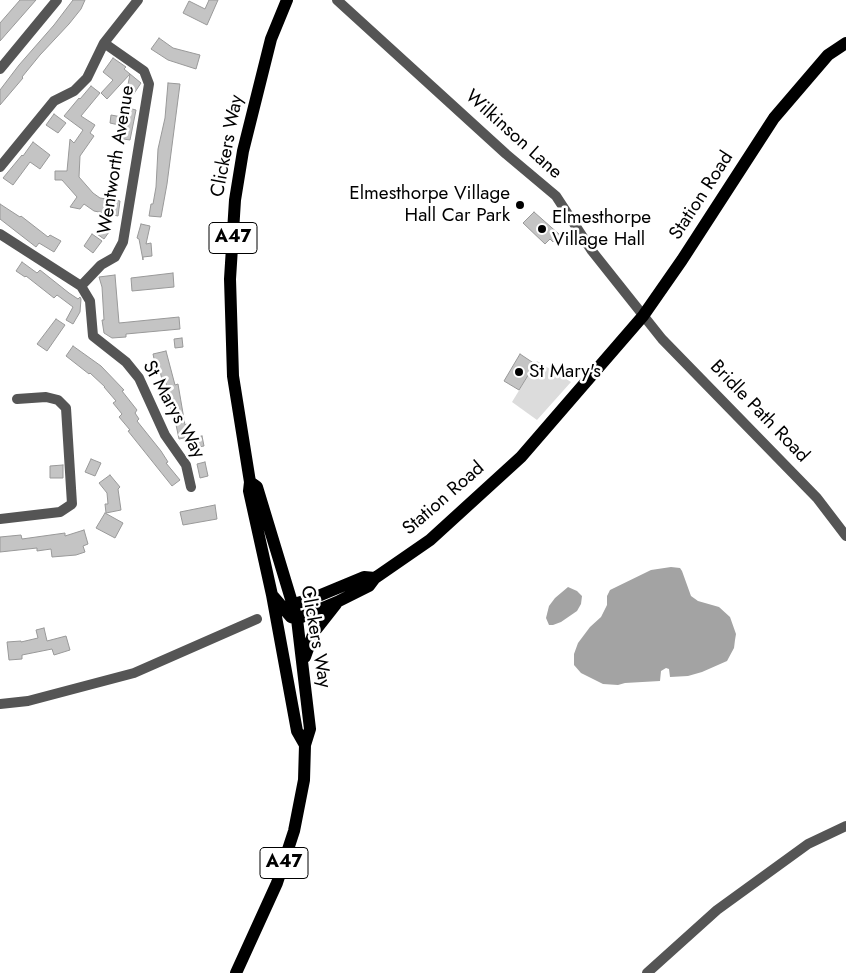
<!DOCTYPE html>
<html>
<head>
<meta charset="utf-8">
<style>
  body { margin:0 }
  canvas { display:block; background:#fff }
</style>
</head>
<body>
<canvas width="846" height="973"></canvas>
<script>
const ctx = document.querySelector('canvas').getContext('2d');
ctx.lineJoin = 'round';
function paint(path, color) { ctx.fillStyle = color; ctx.fill(path, 'evenodd'); }
const toPath = rows => new Path2D(rows.map(r => 'M' + r).join(''));
function strokePath(path, color, width, dash) { ctx.strokeStyle = color; ctx.lineWidth = width; ctx.lineCap = dash ? 'butt' : 'round'; ctx.setLineDash(dash || []); ctx.stroke(path); }
function label(font, color, halo, rows, align = 'center') {
  ctx.font = font + ' Jost,sans-serif'; ctx.lineWidth = 5; ctx.setLineDash([]); ctx.textBaseline = 'middle'; ctx.strokeStyle = halo; ctx.fillStyle = color; for (const [text, x, y, turn = 0] of rows) {
    ctx.save(); ctx.translate(x, y); ctx.rotate((+turn || 0) * Math.PI / 180); ctx.textAlign = isNaN(turn) ? turn : align; if (halo) ctx.strokeText(text, 0, 0); ctx.fillText(text, 0, 0); ctx.restore();
  }
}
paint(toPath([
  [537,361,571,382,537,420,512,402]
]), '#dcdcdc');
paint(toPath([
  [671,567,680,568,682,571,691,596,698,601,719,607,730,617,736,634,735,640,734,648,727,661,702,672,688,676,670,677,669,669,666,668,661,671,660,681,625,683,618,685,603,684,581,673,574,665,574,654,578,643,590,627,601,617,607,605,607,596,610,590,651,570],
  [568,587,577,591,582,596,581,604,577,611,561,622,553,625,549,625,546,618,549,606,555,598]
]), '#a3a3a3');
const building = toPath([
  [20,0,36,0,0,41,0,23,20,0],
  [73,0,85,0,81,9,69,24,40,55,22,77,23,78,0,105,0,90,19,65,54,25,73,0],
  [209,0,218,0,207,25,183,13,189,1,205,9,209,0],
  [159,38,173,48,200,55,196,69,168,60,151,49,159,38],
  [113,58,126,67,124,69,141,83,133,95,127,90,130,74,107,99,101,93,113,80,103,72,113,58],
  [168,83,180,84,167,184,161,217,149,216,151,204,153,204,156,187,158,149,165,118,168,83],
  [91,86,100,93,81,116,95,125,90,133,94,136,80,156,79,177,93,193,100,198,120,201,118,216,94,211,84,204,80,209,70,207,77,197,62,180,55,180,55,171,67,171,70,139,74,143,83,130,64,116,79,98,80,99,91,86],
  [124,107,136,110,130,140,117,138,119,125,110,123,111,115,122,117,124,107],
  [54,114,66,123,58,133,46,125,54,114],
  [33,142,50,155,40,169,30,162,13,185,3,178,22,155,23,156,33,142],
  [0,204,20,217,21,216,48,237,50,235,61,241,54,252,39,243,36,247,0,219,0,204],
  [534,212,560,235,553,242,550,239,545,244,523,223,534,212],
  [141,224,150,226,146,244,151,243,152,256,143,257,143,260,139,239,137,238,141,224],
  [102,227,109,232,104,239,97,234,102,227],
  [92,234,102,241,93,253,84,246,92,234],
  [22,262,37,273,40,270,69,293,78,299,80,297,81,299,80,312,73,324,66,320,73,307,57,295,54,298,26,276,25,277,16,271,22,262],
  [173,273,174,287,132,291,131,278,173,273],
  [115,275,119,323,179,317,180,329,126,334,126,337,112,338,104,333,102,320,104,320,102,287,99,277,115,275],
  [56,319,65,325,47,351,37,344,56,319],
  [182,338,183,347,175,348,174,339,182,338],
  [73,346,101,366,124,390,122,391,137,410,135,413,139,419,137,421,161,451,168,462,166,463,180,480,172,486,128,431,130,430,119,417,122,414,113,403,116,401,104,387,105,387,90,373,89,374,66,356,73,346],
  [166,351,175,385,178,384,185,425,187,424,189,437,179,439,175,420,173,420,166,383,163,384,159,367,156,368,153,354,166,351],
  [520,354,535,364,519,390,504,381,520,354],
  [202,436,204,446,193,448,192,438,202,436],
  [91,459,101,463,95,476,85,472,91,459],
  [205,462,208,476,200,478,197,464,205,462],
  [63,465,63,478,50,478,50,466,63,465],
  [110,475,120,487,118,489,121,510,106,513,105,504,108,504,107,493,99,483,110,475],
  [215,505,217,519,183,525,180,512,215,505],
  [105,513,123,523,115,538,96,528,105,513],
  [84,530,88,544,83,546,85,552,76,555,52,557,51,549,37,551,37,548,0,552,0,537,21,535,22,539,65,533,65,536,84,530],
  [44,628,47,641,66,636,70,650,54,655,52,649,22,655,22,659,9,660,7,642,21,641,21,642,38,638,36,630,44,628]
]);
paint(building, '#c4c4c4');
strokePath(building, '#999', 1);
strokePath(toPath([
  [337,0,506,154,556,196,592,251,662,339,817,498,846,536],
  [0,69,57,0],
  [0,167,54,101,74,91,87,78,104,43,138,0],
  [0,234,81,286,90,301,93,336,126,362,139,378,165,435,186,465,191,487],
  [81,286,101,265,115,257,123,242,149,84,144,71,104,43],
  [0,519,60,512,72,504,66,408,58,400,46,397,17,399],
  [0,704,28,701,134,673,257,619],
  [647,973,717,910,808,844,846,826]
]), '#555', 10);
strokePath(toPath([
  [287,0,271,39,243,151,235,200,230,279,233,376,250,482,249,491,272,595,297,731,305,745],
  [272,595,291,617,297,619,337,602,369,586,375,578,430,540,521,457,643,316,682,260,774,118,828,55,846,43],
  [289,608,294,604,311,599,364,577,375,578],
  [305,657,314,632,336,604],
  [236,973,277,883,294,831,304,780,305,745,310,729,297,619,257,487,250,482]
]), '#000', 12);
for (const [x, y, r, color] of [
  [520,205,5,"#000"],
  [542,229,5,"#000"],
  [519,372,5,"#000"]
]) { const dot = new Path2D(); dot.arc(x, y, r, 0, 2 * Math.PI); ctx.fillStyle = color; ctx.fill(dot); strokePath(dot, '#fff', 2); }
for (const [x, y, w] of [
  [233,238,48],
  [284,863,48]
]) { const box = new Path2D(); box.roundRect(x - w / 2, y - 15.5, w, 31, 4); ctx.fillStyle = '#fff'; ctx.fill(box); strokePath(box, '#000', 1); }
label('bold 18px', '#000', null, [
  ["A47",233,238],
  ["A47",284,863]
]);
label('19px', '#000', '#fff', [
  ["Wilkinson Lane",513,135,42],
  ["Clickers Way",228,146,-79],
  ["Wentworth Avenue",117,160,-81],
  ["Station Road",702,196,-57],
  ["St Marys Way",173,410,61],
  ["Bridle Path Road",759,412,46],
  ["Station Road",444,499,-41],
  ["Clickers Way",315,637,80]
]);
label('19px', '#000', '#fff', [
  ["Elmesthorpe Village",510,194,"right"],
  ["Hall Car Park",510,216,"right"],
  ["Elmesthorpe",552,218],
  ["Village Hall",552,240],
  ["St Mary's",529,372]
], 'left');
</script>
</body>
</html>
